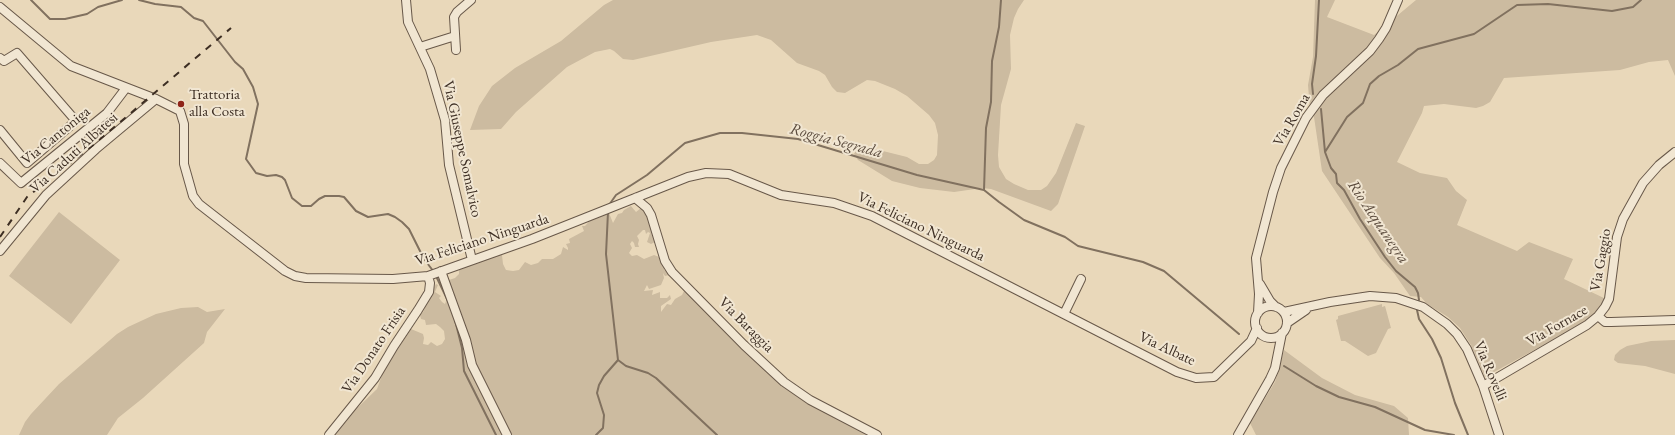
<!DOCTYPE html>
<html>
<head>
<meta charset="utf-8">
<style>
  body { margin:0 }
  canvas { display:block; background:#e9d8ba }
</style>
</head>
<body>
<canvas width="1675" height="435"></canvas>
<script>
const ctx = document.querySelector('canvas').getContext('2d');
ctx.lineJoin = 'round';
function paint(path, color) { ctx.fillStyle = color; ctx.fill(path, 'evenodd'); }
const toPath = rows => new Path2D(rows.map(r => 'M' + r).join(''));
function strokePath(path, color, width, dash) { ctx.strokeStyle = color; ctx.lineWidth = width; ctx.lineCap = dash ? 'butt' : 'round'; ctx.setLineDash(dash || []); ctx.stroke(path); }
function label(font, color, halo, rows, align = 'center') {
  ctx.font = font + ' "EB Garamond",serif'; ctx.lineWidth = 4; ctx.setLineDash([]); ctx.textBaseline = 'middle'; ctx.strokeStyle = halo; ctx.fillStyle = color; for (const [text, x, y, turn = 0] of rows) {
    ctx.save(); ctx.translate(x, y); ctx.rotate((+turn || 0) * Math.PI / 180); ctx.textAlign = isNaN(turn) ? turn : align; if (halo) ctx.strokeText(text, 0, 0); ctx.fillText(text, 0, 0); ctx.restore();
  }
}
paint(toPath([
  [613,0,1024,0,1018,9,1014,18,1010,35,1011,69,1001,105,998,155,999,167,1006,179,1014,184,1028,190,1041,190,1047,186,1056,173,1076,123,1085,126,1058,204,1051,211,991,189,982,188,954,192,920,188,892,181,858,160,854,154,857,149,865,148,875,149,907,157,919,164,928,164,934,160,937,155,938,135,935,123,929,115,907,96,895,89,875,81,867,80,845,93,837,92,832,87,825,75,819,71,797,63,771,40,757,35,711,42,633,60,623,59,614,51,610,49,595,52,567,67,516,112,501,129,470,130,479,106,492,86,515,68,561,41,604,5],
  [1315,0,1335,0,1327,17,1374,35,1416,0,1675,0,1675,76,1668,60,1649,62,1620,70,1504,78,1490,102,1483,106,1476,108,1444,104,1424,106,1422,113,1397,162,1420,173,1447,178,1456,191,1467,200,1457,225,1517,251,1529,242,1573,259,1564,279,1606,299,1594,315,1587,321,1485,377,1471,345,1460,328,1448,317,1427,304,1421,297,1410,296,1394,273,1380,258,1322,171,1314,117,1310,110,1308,85,1313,57],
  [631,206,636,212,641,208,647,213,655,242,651,244,647,242,650,233,648,232,646,234,645,230,643,230,637,236,639,240,638,244,639,247,635,247,634,243,632,241,630,244,632,248,629,253,632,256,637,255,644,259,654,255,659,257,664,265,664,270,667,271,669,275,665,276,663,273,664,278,661,285,649,289,647,285,644,291,653,290,652,295,660,292,660,298,667,298,670,295,671,299,661,306,661,312,667,304,671,305,675,299,682,295,684,291,699,293,769,365,801,392,881,435,334,435,349,416,377,389,389,356,407,329,411,329,423,334,424,338,423,344,428,345,431,342,437,346,442,344,445,339,444,331,440,327,436,324,426,325,425,320,421,319,420,315,423,312,425,308,423,306,436,284,438,285,435,292,441,296,439,298,442,302,445,304,447,298,441,281,446,277,449,280,455,278,459,274,459,268,499,254,502,255,503,264,506,270,513,271,519,270,525,262,531,265,538,263,542,259,553,259,561,254,563,247,568,250,568,248,566,244,570,243,569,239,584,231,582,226,585,226,592,218,596,218,602,213,609,213,613,223,618,214,622,213,624,210],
  [59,212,120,260,71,324,9,276],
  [1382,304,1382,307,1385,306,1391,328,1388,329,1376,353,1368,356,1345,341,1341,341,1336,320,1338,319,1338,316],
  [198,307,207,312,225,309,207,332,204,343,143,398,118,418,107,435,19,435,25,422,31,414,59,384,117,334,128,327,156,314,181,308],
  [1675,340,1675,374,1645,366,1618,363,1614,360,1615,355,1620,350,1627,346,1651,341],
  [1284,350,1322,378,1355,395,1394,406,1408,418,1409,435,1256,435,1250,423,1275,382]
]), '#ccbba0');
strokePath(toPath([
  [31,0,50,19,65,19,87,14,98,7,122,0],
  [139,0,155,4,181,7,194,18,203,21,235,62,243,69,253,87,258,104,246,159,256,173,267,176,276,175,282,177,285,180,292,198,302,206,311,206,319,199,325,196,339,196,344,197,356,211,368,217,388,214,395,217,402,222,409,229,424,259,434,272],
  [1313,94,1312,84,1316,56,1319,0],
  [1321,109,1325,152,1331,168,1336,174,1337,183,1344,190,1360,219,1385,257,1396,271,1415,287,1418,293,1419,300],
  [1325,152,1347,117,1363,103,1370,84,1379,76,1398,65,1418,49,1474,34,1517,5,1548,4,1612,11,1633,7,1641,0],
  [984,190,986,128,991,102,992,61,999,27,1001,0],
  [609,205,616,195,647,175,685,143,720,133,742,133,798,139,917,175,984,190,999,202,1024,220,1065,237,1078,246,1143,262,1164,271,1239,334],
  [608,212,606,254,618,360],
  [436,276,448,301],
  [1417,310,1419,319,1432,339,1441,358,1455,403,1468,435],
  [455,320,462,348,464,371,496,435],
  [618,360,626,366,648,373,656,378,717,435],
  [1284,366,1316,386,1339,397,1375,407,1425,430,1454,435],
  [596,435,603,428,604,415,597,393,599,385,604,376,618,360]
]), '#81715f', 2);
const minor = toPath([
  [406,0,408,22,430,69,445,120,449,165,472,260],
  [0,7,71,66,156,99,180,111,184,124,184,164,193,196,199,204,285,271,295,276,306,278,393,279,428,276,532,239,688,177,706,173,729,174,781,195,834,203,872,216,1177,372,1196,378,1214,377,1251,341,1257,328],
  [420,47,455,36],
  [456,50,454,17,457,12,471,0],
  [0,58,4,61,17,53,76,121,27,163,0,130],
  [0,163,21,183,107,113,126,88],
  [635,198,647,208,651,215,665,261,672,272,744,345,784,382,810,400,877,435],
  [0,251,46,195,96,149,156,99],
  [441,271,466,340,472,365,507,435],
  [1260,284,1270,301,1276,307],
  '1255 322a16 16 0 1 1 32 0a16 16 0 1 1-32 0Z',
  [1284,312,1330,302,1370,296,1396,298,1423,307,1447,324,1457,334,1467,349,1483,386,1499,435],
  [1258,313,1259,294,1256,258,1273,192,1281,168,1306,118,1323,95,1370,51,1379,39,1386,28,1398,0],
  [1064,314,1081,279],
  [1598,316,1605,322,1611,322,1675,320],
  [1287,323,1306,310],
  [1483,386,1587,325,1598,316,1605,307,1609,299,1617,237,1623,219,1643,183,1659,165,1675,152],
  [329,435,375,378,394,346,418,310,429,292,430,283,428,276],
  [1238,435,1270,379,1275,368,1282,333]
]);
strokePath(minor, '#685849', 10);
strokePath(minor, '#f1e6d2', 8);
strokePath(toPath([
  [0,237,27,197,92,146,231,28]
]), '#3d2e23', 2, [7, 7]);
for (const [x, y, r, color] of [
  [181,104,4,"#8f2418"]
]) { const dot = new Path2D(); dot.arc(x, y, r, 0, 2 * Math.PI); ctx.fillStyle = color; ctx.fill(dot); strokePath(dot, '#f1e6d2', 1.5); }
label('15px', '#3d2e23', '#f1e6d2', [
  ["Trattoria",189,95],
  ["alla Costa",189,112]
], 'left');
label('15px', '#3d2e23', '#f1e6d2', [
  ["Via Roma",1292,120,-60],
  ["Via Cantoniga",56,136,-39],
  ["Via Giuseppe Somalvico",462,149,78],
  ["Via Caduti Albatesi",74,153,-42],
  ["Via Feliciano Ninguarda",921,227,26],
  ["Via Feliciano Ninguarda",482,240,-18],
  ["Via Gaggio",1601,260,-80],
  ["Via Baraggia",746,325,45],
  ["Via Fornace",1557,326,-30],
  ["Via Albate",1167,349,25],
  ["Via Donato Frisia",374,350,-56],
  ["Via Rovelli",1490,371,67]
]);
label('italic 16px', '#5a4a3c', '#f1e6d2', [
  ["Roggia Segrada",836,141,15],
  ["Rio Acquanegra",1378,222,56]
]);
</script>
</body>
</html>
